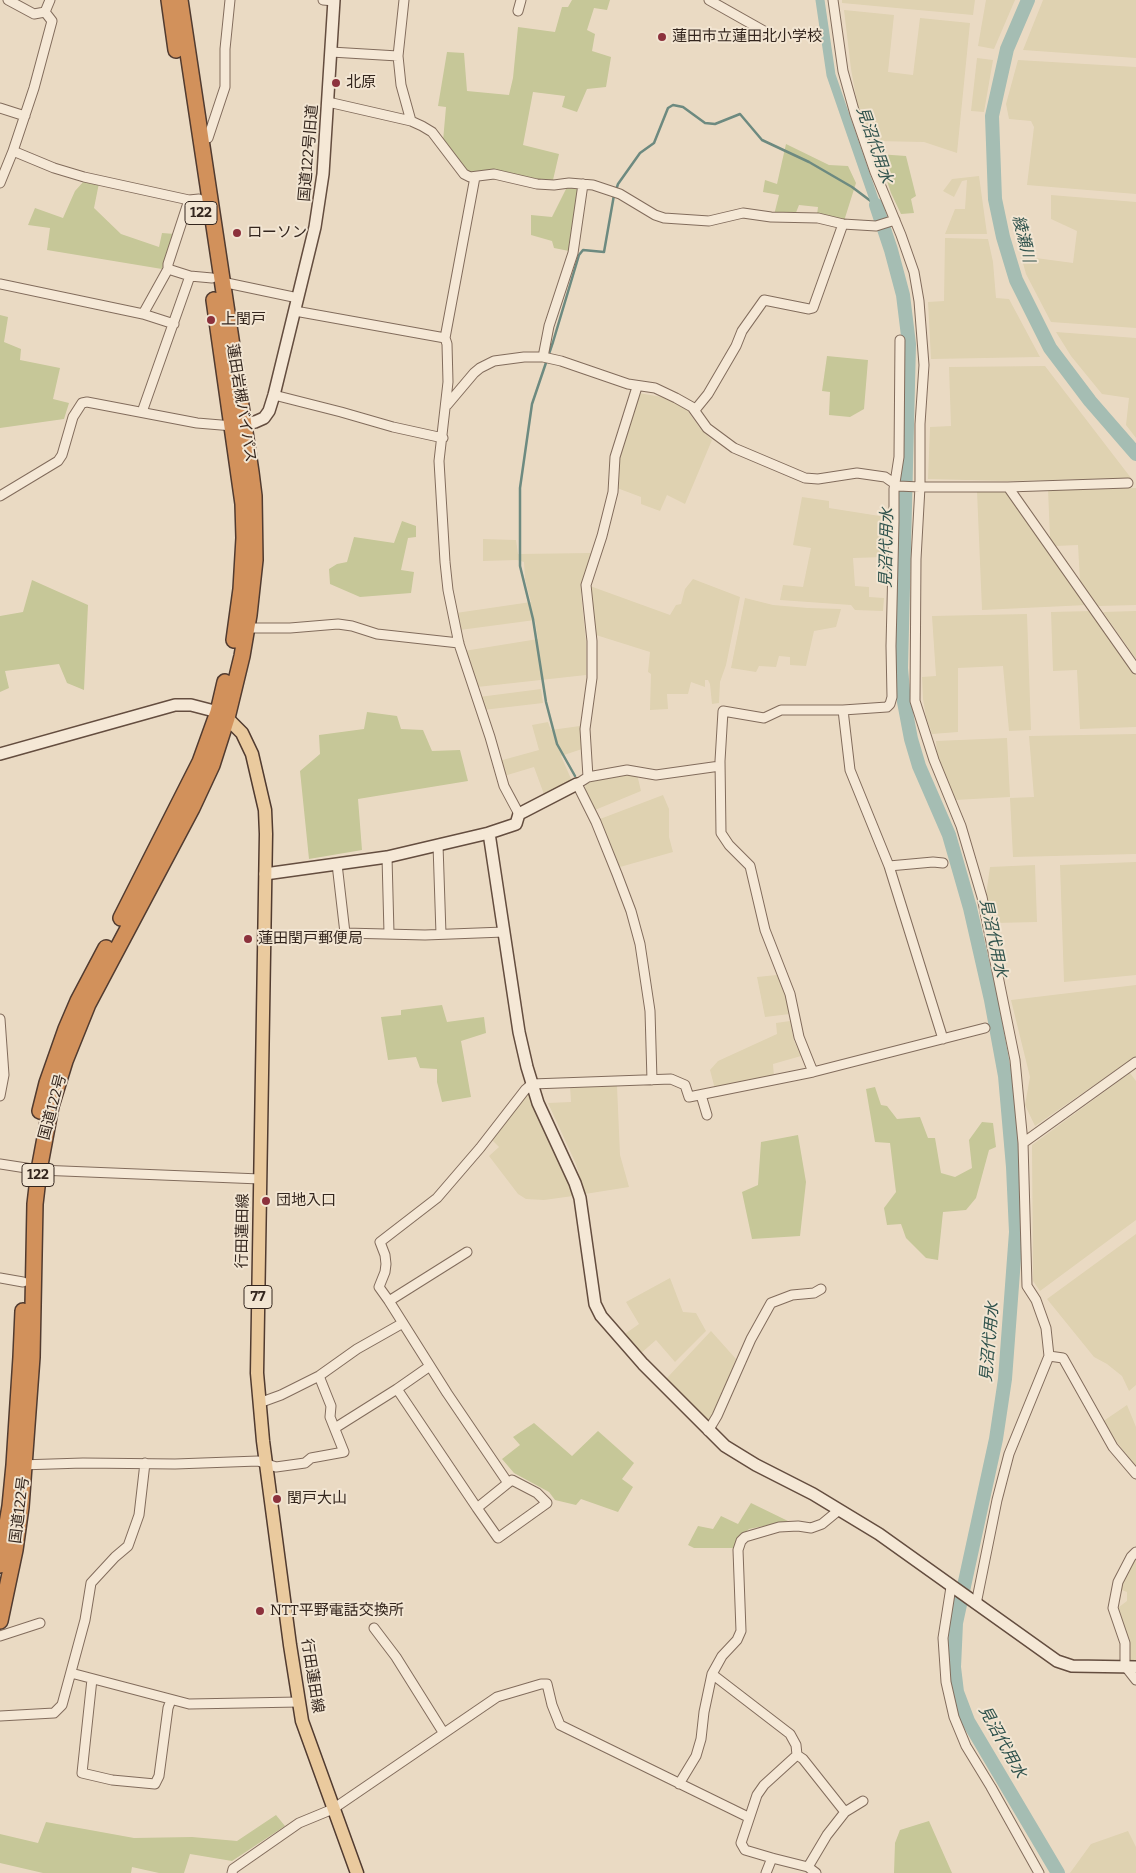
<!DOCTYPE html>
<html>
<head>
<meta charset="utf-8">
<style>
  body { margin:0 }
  canvas { display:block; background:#eadac3 }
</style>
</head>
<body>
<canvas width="1136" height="1873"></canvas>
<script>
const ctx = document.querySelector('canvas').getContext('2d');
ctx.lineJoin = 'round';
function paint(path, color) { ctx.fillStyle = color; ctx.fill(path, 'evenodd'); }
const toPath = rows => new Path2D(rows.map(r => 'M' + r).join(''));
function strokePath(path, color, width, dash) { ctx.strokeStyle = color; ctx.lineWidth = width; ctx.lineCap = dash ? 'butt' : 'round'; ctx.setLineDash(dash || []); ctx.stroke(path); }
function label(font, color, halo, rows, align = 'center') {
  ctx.font = font + ' Bitter,"Noto Sans JP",serif'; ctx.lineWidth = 4; ctx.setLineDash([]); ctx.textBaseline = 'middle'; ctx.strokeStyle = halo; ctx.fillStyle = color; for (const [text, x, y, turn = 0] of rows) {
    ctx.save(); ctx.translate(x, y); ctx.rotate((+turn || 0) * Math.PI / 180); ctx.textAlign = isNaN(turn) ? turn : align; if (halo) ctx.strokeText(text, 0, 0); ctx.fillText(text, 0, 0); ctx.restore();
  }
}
paint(toPath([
  [842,0,975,0,973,15,842,3],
  [986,0,1015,0,994,49,978,46],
  [1043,0,1136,0,1136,58,1023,50],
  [844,10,894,15,888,72,913,75,920,18,970,23,957,153,924,142,874,141,859,113,851,69],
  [977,58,993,60,984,112,971,111],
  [1018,60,1136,67,1136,194,1027,185,1034,127,1031,121,1009,119,1006,104],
  [979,176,987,234,945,234,955,209,965,209,967,180,962,181,954,197,943,191,952,179],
  [1051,195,1136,202,1136,328,1051,322,1026,274,1021,256,1073,263,1077,231,1051,219],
  [945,238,988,239,993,262,996,298,1009,299,1040,357,931,359,928,302,944,301],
  [1056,332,1136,338,1136,438,1126,425,1129,398,1102,394,1071,356],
  [1045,366,1131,478,1007,481,928,479,930,427,951,426,949,367],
  [639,393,667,398,685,407,699,427,712,440,685,504,667,495,660,511,641,504,641,497,617,488,619,461],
  [1118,488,1136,488,1136,605,1098,606,1080,581,1078,545,1055,546,1050,538,1048,489],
  [977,491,1007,491,1087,605,982,610],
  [802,497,829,501,829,508,886,517,885,557,853,558,855,586,869,587,869,597,884,598,883,611,855,610,851,605,780,600,783,585,803,587,811,548,793,545],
  [483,539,516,540,518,554,591,553,581,594,586,642,586,675,477,687,464,651,538,639,535,620,460,630,456,613,531,602,525,579,524,562,517,560,483,561],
  [693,579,740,597,726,665,720,682,719,703,712,704,710,684,708,680,705,680,705,687,691,682,688,694,667,694,668,709,650,710,651,674,648,672,650,652,596,635,590,586,670,615,676,605,681,604,685,589],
  [745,598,773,605,808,608,841,609,836,627,814,631,806,666,790,665,790,657,779,656,776,667,759,666,756,672,731,668],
  [1092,611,1136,676,1136,727,1080,729,1077,670,1053,671,1051,612],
  [1136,611,1136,659,1103,612],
  [1027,614,1031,730,1009,731,1003,666,958,668,958,732,932,734,926,717,923,699,922,677,936,676,932,616],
  [541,689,543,703,483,710,479,697],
  [548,722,551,730,580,726,582,749,561,756,572,781,545,797,534,767,504,776,499,761,539,750,532,725],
  [1136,734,1136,854,1013,857,1010,798,1034,797,1029,736],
  [1007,738,1010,797,955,800,937,756,936,741],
  [621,773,637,774,641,791,595,810,585,788,586,782,590,779],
  [663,795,669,809,669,837,673,852,620,867,600,819],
  [1136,862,1136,975,1064,982,1060,865],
  [1035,865,1037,922,995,923,986,895,990,867],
  [777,975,788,994,790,1014,765,1017,757,977],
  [1136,985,1136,1056,1035,1126,1025,1105,1030,1077,1011,1000],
  [790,1021,794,1041,801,1056,773,1064,774,1077,715,1089,710,1070,718,1061,777,1034,776,1023],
  [1130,1073,1136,1081,1136,1220,1040,1291,1033,1281,1032,1145],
  [570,1086,617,1086,620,1155,629,1187,585,1194,576,1164,548,1103,571,1102],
  [528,1092,570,1179,573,1196,544,1200,526,1199,518,1194,489,1156,499,1147,491,1139,509,1118],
  [1136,1234,1136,1385,1129,1391,1122,1376,1107,1364,1094,1357,1047,1299],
  [670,1278,683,1312,696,1313,706,1331,675,1362,656,1340,639,1355,622,1336,639,1324,626,1302],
  [711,1331,736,1359,714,1413,708,1423,666,1379],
  [1127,1405,1136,1427,1136,1468,1102,1422],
  [1136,1558,1136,1662,1130,1661,1128,1640,1115,1610,1127,1601,1127,1592,1119,1589],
  [1128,1831,1136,1847,1136,1873,1070,1873,1091,1844]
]), '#dfd2b1');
paint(toPath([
  [572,0,610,0,607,10,594,8,587,30,595,34,592,51,611,57,606,87,587,89,577,112,562,107,565,96,533,92,523,145,559,154,553,180,464,173,443,141,446,107,438,106,447,52,464,53,467,91,509,95,513,78,518,27,555,32,562,7,568,7],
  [786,144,829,165,848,166,856,183,844,221,817,215,818,207,799,205,795,215,774,215,779,195,763,192,765,180,777,184],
  [878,154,906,156,916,196,911,199,914,213,901,214,891,193],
  [84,181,99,183,94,208,121,234,159,247,162,233,175,234,162,269,47,250,50,228,28,225,35,208,63,218,75,191],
  [567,187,579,189,569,251,554,248,552,241,531,235,531,215,552,217],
  [0,315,8,317,4,342,21,349,20,360,60,368,53,399,69,403,64,419,0,428],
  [827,356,868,360,864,409,850,417,829,415,830,392,822,391],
  [402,521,416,526,416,537,408,538,401,570,414,572,411,593,360,597,330,584,329,569,337,564,347,562,354,537,394,543],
  [32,580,88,605,84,690,67,683,59,664,5,671,9,688,0,692,0,616,23,612],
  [367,712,397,716,401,729,423,730,432,751,460,750,468,781,358,799,362,850,309,859,300,771,320,754,319,735,364,729],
  [442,1005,447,1022,484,1017,486,1033,461,1041,471,1097,442,1102,437,1082,437,1069,420,1068,416,1057,388,1060,381,1017,401,1015,401,1010],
  [875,1087,881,1105,887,1106,897,1119,920,1117,928,1138,935,1138,941,1173,955,1177,972,1168,969,1140,982,1122,993,1123,996,1147,989,1150,976,1198,966,1210,943,1212,938,1260,926,1258,906,1238,901,1224,887,1225,884,1208,896,1192,890,1143,875,1142,866,1089],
  [798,1135,806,1182,800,1236,752,1239,742,1192,758,1185,761,1142],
  [534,1423,572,1456,598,1431,634,1463,622,1479,633,1487,618,1512,581,1499,576,1505,555,1500,549,1492,514,1473,502,1459,520,1445,513,1437],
  [751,1503,788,1521,749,1529,738,1539,734,1548,694,1548,688,1545,698,1526,713,1529,721,1516,738,1524],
  [276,1815,285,1826,232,1861,190,1854,184,1873,159,1873,132,1867,131,1873,43,1873,0,1863,0,1834,38,1843,46,1822,134,1838,192,1837,237,1841],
  [929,1821,952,1873,894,1873,895,1843,900,1830]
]), '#c6c798');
strokePath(toPath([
  [616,190,618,184,640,153,654,143,668,108,673,105,683,107,705,123,715,124,740,114,762,140,809,162,852,187,876,205],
  [575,776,557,744,546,702,533,619,520,566,520,488,532,404,553,342,579,255,583,250,604,252,614,195]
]), '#6d8a80', 2.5);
strokePath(toPath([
  [820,0,831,75,876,205]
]), '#a5bdb3', 9);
strokePath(toPath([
  [1028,0,1007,49,992,116,995,199,1003,237,1016,280,1050,348,1090,401,1136,454],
  [876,205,891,250,903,295,909,344,901,668,904,702,911,739,919,766,949,835,970,908,991,1000,1005,1076,1013,1167,1016,1232,1005,1379,996,1439,956,1623,954,1667,957,1692,968,1721,1058,1873]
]), '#a5bdb3', 14);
const street = toPath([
  [8,0,34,14,45,12],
  [323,0,334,1],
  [404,0,398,56,401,85,411,121],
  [709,0,764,31],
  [833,0,843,71,855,114,875,172,901,235,914,272,919,301,924,365,920,424,920,487,916,559,915,701,934,760,961,826,982,897,1015,1060,1023,1143,1027,1286,1036,1300,1046,1328,1049,1356,1009,1454,997,1500,976,1604],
  [518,11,521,0],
  [45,12,52,21,34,88,13,151,54,168,84,177,189,200,199,199],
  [45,12,50,0],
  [331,52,398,56],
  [328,102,411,121,422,126,432,132,464,174,470,177,494,174,537,184,554,185,569,183,593,185,620,194,655,215,664,218,709,221,743,213,771,217,818,218,843,224,876,226,895,220],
  [0,108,25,116],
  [200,140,208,138,225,87,225,49,230,0],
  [475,177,445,338,447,344,448,382,439,461,445,562,448,590,459,644,490,737,504,786,519,814],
  [0,183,13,151],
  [189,200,168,264,168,269,190,276,212,278],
  [222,282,298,298],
  [0,284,143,314,174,324],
  [295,311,445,338],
  [143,314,168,269],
  [543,357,549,326,573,253,583,184],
  [274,395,341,412,393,427,443,438],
  [447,405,474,373,480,368,494,361,524,357,543,357,561,361,628,384,655,388,676,398,692,407,707,428,734,448,805,478,818,479,857,473,885,477,898,486,920,487,1008,487,1128,483],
  [695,410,708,394,736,346,742,331,764,300,809,309,813,308,843,224],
  [142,412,190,276],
  [1008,487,1136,669],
  [0,496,58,461,62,455,73,417,82,403,87,402,197,423,233,426],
  [247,628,290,628,338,624,352,626,377,634,459,643],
  [843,710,850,770,889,866,933,862,943,863],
  [588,777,585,729,592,678,592,641,586,585,602,536,613,492,615,457,637,387],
  [438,845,441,934],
  [387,857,389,933],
  [337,864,345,933,425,935,504,932],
  [889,866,943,1039],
  [0,1019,4,1075,0,1096],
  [813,1072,799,1037,790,994,765,930,750,866,729,845,721,833,720,761,723,711,764,718,781,710,843,710,887,707,890,704,892,697,891,646,894,522,894,489,899,457,900,340],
  [652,1080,650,1011,640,944,631,911,617,874,596,822,577,784,588,777,627,770,656,775,720,766],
  [701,1095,707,1115],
  [1023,1143,1136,1062],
  [0,1164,39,1170,260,1179],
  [467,1252,389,1301,447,1393,508,1483,512,1480,537,1493,547,1503,498,1538,477,1508],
  [0,1278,23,1282],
  [389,1301,379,1287,385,1272,386,1264,385,1255,380,1242,437,1198,480,1148,525,1090,532,1084,671,1079,685,1085,689,1097,813,1072,985,1028],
  [1049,1356,1063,1358,1113,1447,1136,1474],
  [397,1389,430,1366],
  [259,1403,281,1395,319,1376,357,1349,403,1323],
  [335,1428,397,1389,477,1508,508,1483],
  [708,1431,717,1416,751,1339,771,1303,792,1295,814,1293,821,1289],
  [20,1465,83,1463,175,1464,258,1461,276,1467,305,1463,311,1458,344,1452,330,1417,331,1406,319,1376],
  [1136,1552,1131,1557,1118,1582,1113,1608,1125,1643,1125,1666,1136,1680],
  [951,1587,943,1638,946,1682,954,1717,966,1746,991,1787,1039,1873],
  [374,1628,396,1657,443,1732],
  [0,1636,40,1623],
  [71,1673,189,1704,299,1702],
  [712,1674,790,1734,796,1745,797,1755,803,1759,845,1812,827,1835,808,1867,772,1858],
  [92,1679,82,1773,112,1780,155,1784,159,1776,168,1708,171,1700],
  [0,1716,54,1713,62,1705,85,1620,91,1583,115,1557,128,1546,139,1515,145,1463],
  [679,1784,696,1756,701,1739,704,1712,712,1674,722,1656,737,1640,741,1631,738,1550,741,1541,745,1537,779,1527,798,1526,811,1528,822,1524,839,1510],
  [845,1812,863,1801],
  [808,1867,816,1873],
  [232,1873,233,1869,299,1823,333,1809,497,1697,541,1684,547,1684,552,1705,560,1725,748,1817],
  [766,1873,772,1858,745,1850,741,1843,757,1795,764,1785,797,1755]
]);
const secondary = toPath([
  [236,426,255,422,264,418,269,411,274,395,315,227,323,174,334,0],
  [0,754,175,705,191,705,218,712],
  [489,833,516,824,519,814,577,784],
  [265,874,387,857,489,833,519,1032,527,1067,538,1103,575,1183,580,1198,595,1304,601,1316,643,1364,725,1446,756,1465,813,1494,879,1534,1057,1661,1072,1666,1136,1667]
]);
const primary = toPath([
  [221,714,227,718,242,733,252,754,265,810,266,834,257,1373,263,1441,290,1645,302,1721,357,1873]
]);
const highway = toPath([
  [169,0,176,50],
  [214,300,243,504,244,538,241,589,234,640],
  [121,918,200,762,218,712,225,682],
  [40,1111,47,1083,66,1029,78,1001,106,948],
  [0,1565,10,1506,14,1465,21,1357,23,1311],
  [0,1621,15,1550,21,1507,32,1357,35,1204,39,1170,51,1106,65,1061,88,1004,192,808,212,765,227,718,242,656,249,615,255,560,254,496,251,472,180,0]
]);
strokePath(street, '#826c5c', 11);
strokePath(secondary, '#644d3f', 14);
strokePath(primary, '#513b30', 15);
strokePath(highway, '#513b30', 18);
strokePath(street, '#f5e8d6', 9);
strokePath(secondary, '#f5e8d6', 11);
strokePath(primary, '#eaca9e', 12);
strokePath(highway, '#d2915b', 15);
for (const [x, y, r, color] of [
  [662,37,5,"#8c313c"],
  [336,83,5,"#8c313c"],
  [237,233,5,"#8c313c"],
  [211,320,5,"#8c313c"],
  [248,939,5,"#8c313c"],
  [266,1201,5,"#8c313c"],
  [277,1499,5,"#8c313c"],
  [260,1611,5,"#8c313c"]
]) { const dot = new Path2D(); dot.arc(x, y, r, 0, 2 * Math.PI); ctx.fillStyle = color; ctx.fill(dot); strokePath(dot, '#f2e5d2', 2); }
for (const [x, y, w] of [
  [201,213,32],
  [38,1175,32],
  [258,1297,28]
]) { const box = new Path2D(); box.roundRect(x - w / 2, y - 11.5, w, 23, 4); ctx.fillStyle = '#f2e5d2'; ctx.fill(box); strokePath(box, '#34261e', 1); }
label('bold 14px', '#34261e', null, [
  ["122",201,213],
  ["122",38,1175],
  ["77",258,1297]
]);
label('15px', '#34261e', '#f2e5d2', [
  ["蓮田市立蓮田北小学校",672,37],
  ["北原",346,83],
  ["ローソン",247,233],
  ["上閏戸",221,320],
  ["蓮田閏戸郵便局",258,939],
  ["団地入口",276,1201],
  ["閏戸大山",287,1499],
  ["NTT平野電話交換所",270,1611]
], 'left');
label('15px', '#34261e', '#f2e5d2', [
  ["国道122号旧道",309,153,-85],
  ["蓮田岩槻バイパス",241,403,81],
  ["国道122号",53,1107,-75],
  ["行田蓮田線",243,1231,-89],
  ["国道122号",20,1510,-83],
  ["行田蓮田線",312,1676,81]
]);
label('italic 16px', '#2f524c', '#f2e5d2', [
  ["見沼代用水",874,145,71],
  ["綾瀬川",1023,239,76],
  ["見沼代用水",887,548,-89],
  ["見沼代用水",993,938,78],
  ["見沼代用水",990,1342,-85],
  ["見沼代用水",1002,1742,61]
]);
</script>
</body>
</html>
